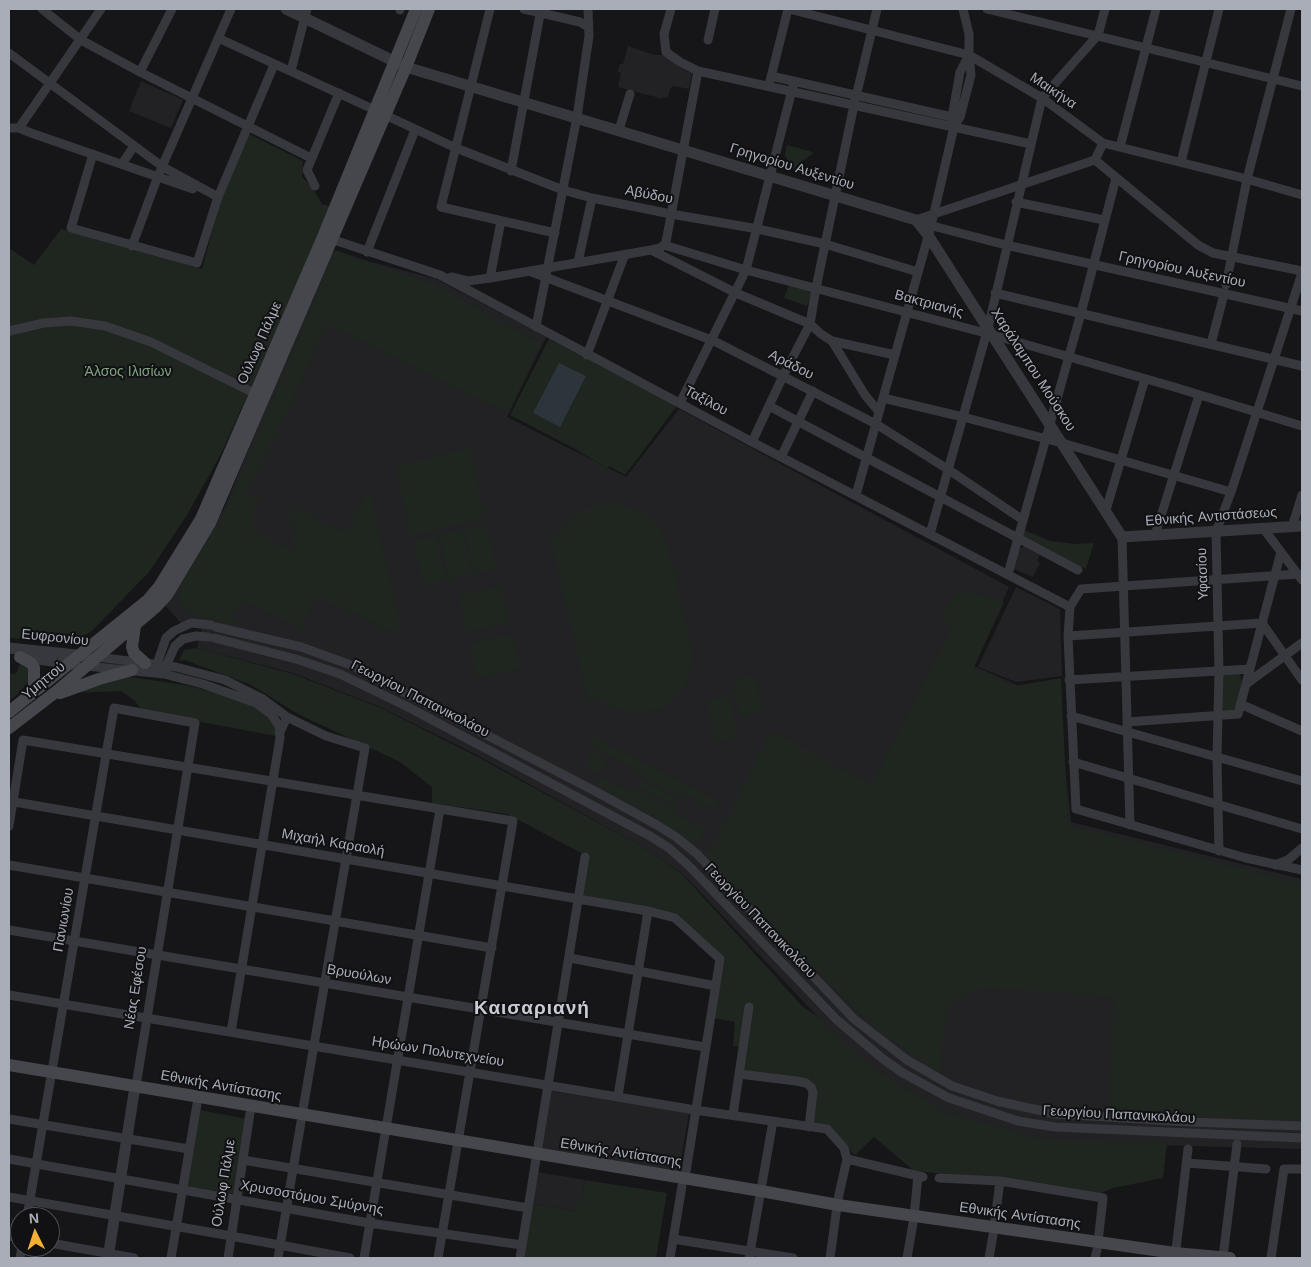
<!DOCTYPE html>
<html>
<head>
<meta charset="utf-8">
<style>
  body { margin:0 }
  #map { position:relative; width:1311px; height:1267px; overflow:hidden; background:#161618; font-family:Helvetica,sans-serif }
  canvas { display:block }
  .frame { position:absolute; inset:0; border:10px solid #a8adb8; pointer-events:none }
  .north { position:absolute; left:10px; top:1207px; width:50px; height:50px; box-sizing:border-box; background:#111113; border:1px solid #4d4f55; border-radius:50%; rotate:356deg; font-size:14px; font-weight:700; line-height:20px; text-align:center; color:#a8adb8 }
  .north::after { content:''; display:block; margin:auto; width:18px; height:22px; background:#f2b134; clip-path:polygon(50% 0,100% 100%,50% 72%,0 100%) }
</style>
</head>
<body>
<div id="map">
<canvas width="1311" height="1267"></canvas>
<div class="frame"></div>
<div class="north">N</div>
</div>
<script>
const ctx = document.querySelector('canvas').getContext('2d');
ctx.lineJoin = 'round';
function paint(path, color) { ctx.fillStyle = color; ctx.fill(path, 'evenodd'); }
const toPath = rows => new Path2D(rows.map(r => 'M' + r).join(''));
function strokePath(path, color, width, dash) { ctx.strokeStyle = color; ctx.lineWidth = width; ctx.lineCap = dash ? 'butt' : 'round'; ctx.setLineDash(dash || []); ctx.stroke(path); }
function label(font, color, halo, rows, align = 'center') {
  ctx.font = font + ' Helvetica,sans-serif'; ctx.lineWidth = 4; ctx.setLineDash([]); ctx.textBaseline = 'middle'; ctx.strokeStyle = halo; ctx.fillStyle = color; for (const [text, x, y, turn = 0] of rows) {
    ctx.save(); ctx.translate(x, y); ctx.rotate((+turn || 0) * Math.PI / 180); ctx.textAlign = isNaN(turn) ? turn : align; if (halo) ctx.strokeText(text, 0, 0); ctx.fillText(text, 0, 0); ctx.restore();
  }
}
paint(toPath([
  [628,46,654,55,663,55,684,70,692,73,689,89,673,86,672,88,670,88,668,98,663,97,663,99,618,87,621,73,618,72,619,66,620,64,623,64],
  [141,81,183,100,171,128,129,111],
  [330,251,436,279,546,337,507,417,626,477,679,409,1009,587,974,666,1058,703,1071,822,1302,879,1302,1149,1083,1143,1037,1140,944,1112,901,1086,858,1057,818,1017,685,876,650,851,475,754,380,707,293,673,197,648,202,627,184,627,165,605,224,509],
  [1024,547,1040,555,1037,561,1040,563,1033,577,1012,568,1018,549],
  [1016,587,1060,609,1062,676,1016,682,978,667],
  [551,1091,689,1113,679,1172,542,1150],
  [538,1172,585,1180,581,1202,575,1211,533,1204]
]), '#222225');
paint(toPath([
  [249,134,303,161,302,177,312,187,322,204,332,207,221,454,187,515,149,572,92,631,72,643,9,638,9,248,34,265,61,229,202,269,221,198],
  [787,145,809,151,814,153,799,163,792,171,784,169,787,160,785,154],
  [335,250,434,284,541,344,508,413,327,324,247,494,259,500,252,516,257,519,252,529,293,551,293,536,298,526,287,521,295,506,344,532,369,491,400,625,396,634,370,620,316,597,301,628,243,600,231,619,243,627,204,618,185,610,178,597,183,580,229,505],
  [790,282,813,290,807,306,784,298],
  [549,339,677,406,625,475,609,466,608,468,581,453,581,452,510,415],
  [469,448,485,518,411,536,395,466],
  [609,503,629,506,642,513,656,523,664,537,669,552,690,642,692,659,689,674,683,688,673,699,662,707,646,712,629,712,617,709,605,703,597,697,588,699,549,535,562,531,569,521,582,510,598,504],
  [486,524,497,568,474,574,464,529],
  [462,530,473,574,450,579,439,535],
  [1024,530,1050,541,1076,544,1094,543,1086,569,1022,536],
  [436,536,446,580,423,586,413,541],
  [501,585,509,622,467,632,458,595],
  [960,590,1004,602,973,669,1015,686,1061,678,1068,825,1302,884,1302,1121,1109,1114,1114,996,985,988,965,992,947,1009,939,1073,885,1036,853,1008,706,857,771,730,872,785,951,630,939,619],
  [512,634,520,668,477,678,470,643],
  [197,648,293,674,381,708,474,755,650,851,684,876,803,1007,818,1017,858,1056,901,1086,945,1112,1041,1139,1167,1143,1163,1178,1113,1188,1099,1194,1001,1179,914,1171,874,1137,855,1155,828,1128,811,1125,813,1087,743,1072,745,1048,733,1046,735,1022,713,1018,725,958,677,915,583,897,589,857,507,814,432,803,432,787,400,762,298,714,251,685,185,660,179,661,184,650],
  [20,664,28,668,28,682,19,693,9,701,9,673,16,674],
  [1235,673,1240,674,1242,685,1236,708,1232,711,1225,711,1222,709,1223,674],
  [753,675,763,711,741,717,732,681],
  [125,676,190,686,239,699,252,704,271,720,276,731,276,736,142,711,135,701,121,691,67,693],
  [729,695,738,737,716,742,706,700],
  [593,736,718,801,714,809,682,792,679,797,640,776,634,767,625,764,590,745],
  [591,750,607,758,600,773,584,765],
  [600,776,626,790,634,788,674,808,672,813,704,829,700,839,697,842,688,842,651,815,595,787],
  [639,780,678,799,674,805,636,785],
  [199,1110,248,1119,235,1194,186,1186],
  [585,1180,667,1193,656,1258,524,1258,533,1204,575,1211,577,1202,581,1202]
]), '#1e261f');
paint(toPath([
  [559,363,586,376,560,427,533,413]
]), '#2c353c');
strokePath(toPath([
  [42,9,81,40,140,72,311,158],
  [400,9,400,10],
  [490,9,441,207,555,233],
  [524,9,580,22,588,27],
  [671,9,664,34,666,52,680,62,698,71,1031,144],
  [789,9,969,55,1042,98,1103,143,1247,179,1302,195],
  [987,9,1302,86],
  [218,38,375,110],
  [708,40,715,9],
  [9,53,163,167,218,197],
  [291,71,307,9],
  [140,72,172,9],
  [771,76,952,117],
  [770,81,788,9],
  [385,115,456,148,563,190,592,198,671,214,758,229,825,244,918,272],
  [953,122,952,117,960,72,969,55,969,34,963,9],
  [9,128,19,128,31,133,193,189],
  [19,128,101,9],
  [619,130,630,94],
  [1120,147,1156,9],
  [93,154,71,228,197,263,218,197,274,65],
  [1095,160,1198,245,1213,253,1302,271],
  [1181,162,1219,9],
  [122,164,134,146],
  [511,171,541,9],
  [315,186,307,170,339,93],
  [1016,202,1104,220],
  [916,220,1095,160,1103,143],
  [925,224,1006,245,1302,311],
  [328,238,440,275,752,442,1070,607],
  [664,245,746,270,993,335,1174,387,1302,426],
  [132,246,158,176,231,9],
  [651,250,736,293,810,324,821,334,832,341,865,395,879,412],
  [367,252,415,130],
  [578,262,592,198],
  [529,271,714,341,876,424,949,470,1023,520],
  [451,277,468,281,490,278,651,250,660,248,664,245,666,242,698,71],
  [490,278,501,221],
  [1226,285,1247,179,1291,9],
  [995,293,1302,366],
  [536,327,577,117,589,36,588,9],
  [9,331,44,323,71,321,105,326,151,342,254,393],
  [832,341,895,355],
  [1211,344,1224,294],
  [587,355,625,254],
  [883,398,963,417,1062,443,1231,492],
  [680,403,746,270,794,82],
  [769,406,1078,570],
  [752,442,783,376,810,324,816,288,854,105,877,9],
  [781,457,813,391],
  [856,495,931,226,954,127,960,117,971,75,969,55],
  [1106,510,1145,379],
  [1292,527,1302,495],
  [1263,528,1302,580],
  [930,534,988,328,1042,98,1098,35,1105,9],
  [1155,535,1199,395],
  [1122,537,1130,825],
  [1008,574,1081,313,1116,178],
  [1298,574,1081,589,1070,607,1068,636,1076,809,1246,858,1302,870],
  [216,627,301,647,351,665,593,790,657,825,676,837,697,854,854,1019,907,1060,952,1086,997,1101,1056,1114,1190,1122,1302,1126],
  [1068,636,1262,623,1302,680],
  [214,638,296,659,340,674,408,707,650,836,669,848,689,866,837,1020,883,1059,903,1073,949,1098,1018,1121,1055,1127,1302,1138],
  [97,657,176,667,225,680,263,699,287,717],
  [157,664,166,638,174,631,191,623,211,625],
  [87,666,164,674,203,684,256,703,271,714,279,726,280,738,231,1032],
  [166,666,175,646,183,639,196,636,208,637],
  [1069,680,1250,669],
  [1246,684,1302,643],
  [1240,704,1302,731],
  [1071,716,1302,781],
  [1127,722,1238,714,1281,552],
  [280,732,287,717,326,736,365,748,302,1115],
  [1073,762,1302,829],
  [9,801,648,911,675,918,720,959,685,1178],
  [9,826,23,740,513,821,438,1258],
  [1219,851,1217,758,1219,671,1216,532,1231,492,1302,273],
  [9,865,492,948],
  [1275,865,1288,860,1302,848],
  [9,930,705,1047],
  [570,958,716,986],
  [9,995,695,1110,827,1129,844,1148,847,1159,838,1199,830,1258],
  [739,1074,796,1081,806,1083,811,1087,813,1092,809,1127],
  [618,1096,648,911],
  [733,1115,749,1007],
  [9,1119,189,1149],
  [9,1159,369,1223,522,1245],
  [847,1159,923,1177],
  [243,1160,528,1208],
  [1187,1163,1266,1169],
  [939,1178,1000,1181,1103,1198,1098,1242],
  [9,1197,231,1236,350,1258],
  [914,1216,918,1176],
  [27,1217,114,708,195,723,135,1092],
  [994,1227,1000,1181],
  [9,1236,20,1238],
  [673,1239,793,1258],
  [50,1243,134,1258],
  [1223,1257,1237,1144],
  [20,1258,22,1247],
  [171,1258,197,1104],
  [228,1258,250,1113],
  [278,1258,301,1122],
  [364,1258,440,809],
  [520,1258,585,857],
  [670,1258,682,1186],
  [749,1258,773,1121],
  [907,1258,913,1223],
  [989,1258,993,1235],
  [1095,1258,1097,1250],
  [1175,1258,1188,1149],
  [1271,1258,1284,1169,1302,1169]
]), '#37383d', 9);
strokePath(toPath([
  [286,9,406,67,916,220,928,235,958,282,1122,537,1302,526],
  [9,648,86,656],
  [22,657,75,664],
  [108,1258,134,1093]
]), '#37383d', 11);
strokePath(toPath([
  [135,626,132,647,134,653,145,663],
  [20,657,31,663,34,668,34,685,30,695],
  [60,693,99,679,132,670],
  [9,712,148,600,159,587,201,519,323,237,416,9],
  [9,728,57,691,156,607,167,595,210,523,406,67,429,9],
  [9,1065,761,1191,838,1205,1175,1253,1230,1258]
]), '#45474d', 12);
label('14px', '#a8adb8', '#111113', [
  ["Μαικήνα",1053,91,34],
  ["Γρηγορίου Αυξεντίου",792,167,17],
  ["Αβύδου",649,195,11],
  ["Γρηγορίου Αυξεντίου",1182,270,12],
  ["Βακτριανής",929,304,15],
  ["Ούλωφ Πάλμε",260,343,-66],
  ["Αράδου",791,365,27],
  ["Χαράλαμπου Μούσκου",1033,370,57],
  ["Ταξίλου",706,401,28],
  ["Εθνικής Αντιστάσεως",1211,517,-4],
  ["Υφασίου",1203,574,-92],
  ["Ευφρονίου",55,638,6],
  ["Υμηττού",44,681,-39],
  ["Γεωργίου Παπανικολάου",420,699,27],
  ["Μιχαήλ Καραολή",333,843,10],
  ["Πανιωνίου",64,920,-80],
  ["Γεωργίου Παπανικολάου",760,921,46],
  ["Βρυούλων",359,975,10],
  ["Νέας Εφέσου",136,988,-81],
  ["Ηρώων Πολυτεχνείου",438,1052,9],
  ["Εθνικής Αντίστασης",221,1086,10],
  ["Γεωργίου Παπανικολάου",1119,1115,3],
  ["Εθνικής Αντίστασης",621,1153,9],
  ["Ούλωφ Πάλμε",224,1183,-81],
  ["Χρυσοστόμου Σμύρνης",312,1198,10],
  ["Εθνικής Αντίστασης",1020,1216,8]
]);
label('14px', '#7fa381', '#111113', [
  ["Άλσος Ιλισίων",128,372]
]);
ctx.letterSpacing = '1px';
label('bold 19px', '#c9ccd4', '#111113', [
  ["Καισαριανή",532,1009]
]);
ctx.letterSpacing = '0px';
</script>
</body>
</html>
